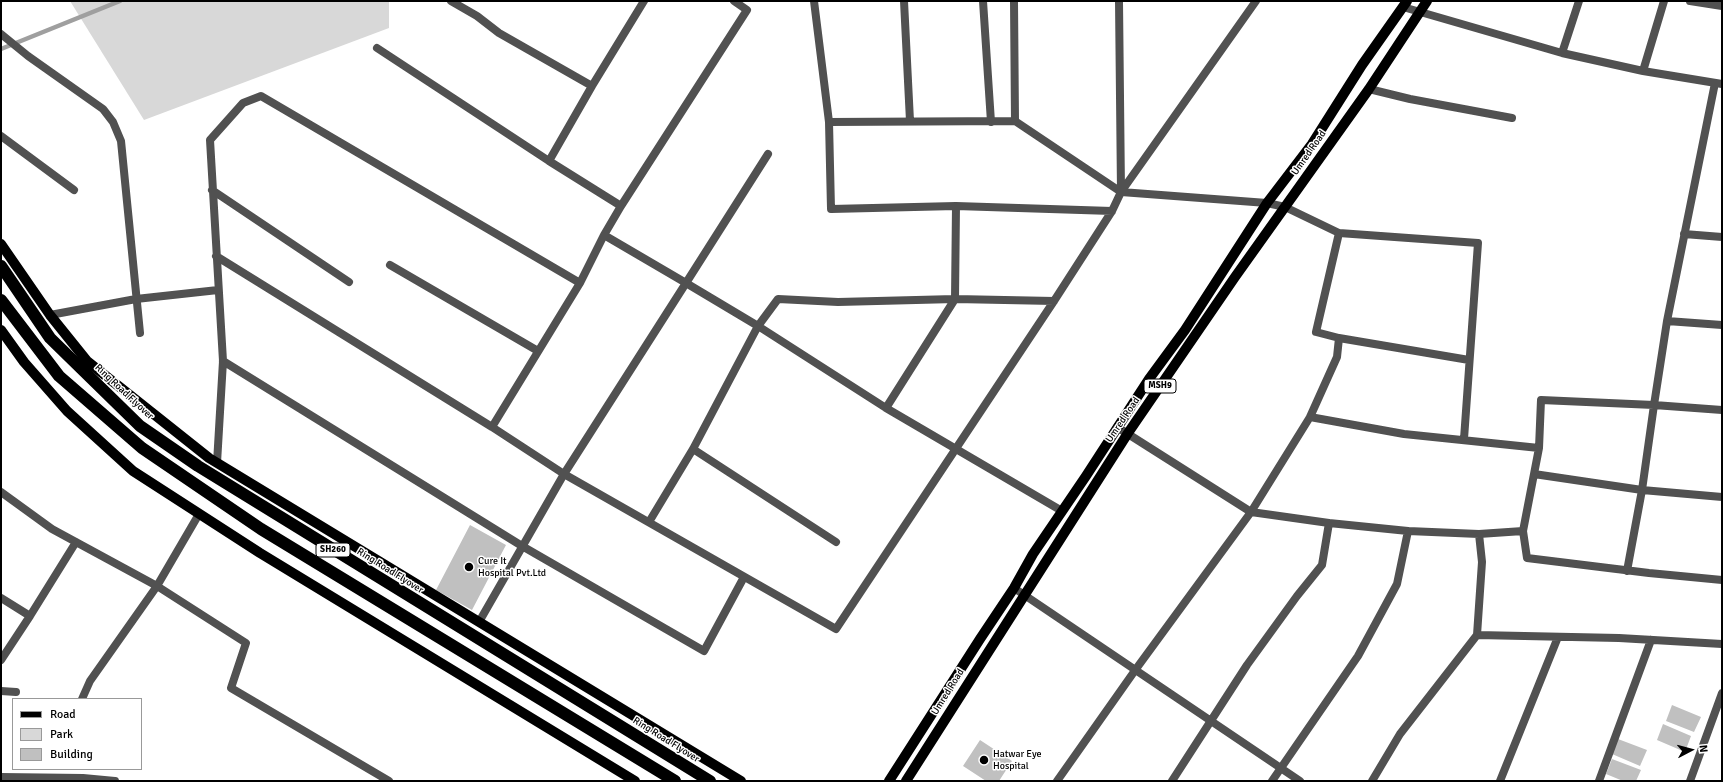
<!DOCTYPE html>
<html>
<head>
<meta charset="utf-8">
<style>
  body { margin:0 }
  #map { position:relative; width:1723px; height:782px; overflow:hidden; background:#fff; font-family:Signika,sans-serif }
  canvas { display:block }
  .frame { position:absolute; inset:0; border:2px solid #000; pointer-events:none }
  .legend { position:absolute; left:12px; top:698px; width:130px; height:72px; box-sizing:border-box; background:#fff; border:1px solid #999; margin:0; padding:5px 7px; list-style:none; font-size:12px; color:#000 }
  .legend li { display:flex; align-items:center; gap:8px; height:20px }
  .legend b { width:20px; border:1px solid #999 }
  .north { position:absolute; left:1671px; top:730px; width:40px; height:40px; -webkit-text-stroke:3px #fff; paint-order:stroke; rotate:84deg; font-size:11px; font-weight:700; line-height:16px; text-align:center; color:#000 }
  .north::after { content:''; display:block; margin:auto; width:14px; height:18px; background:#000; clip-path:polygon(50% 0,100% 100%,50% 72%,0 100%) }
</style>
</head>
<body>
<div id="map">
<canvas width="1723" height="782"></canvas>
<div class="frame"></div>
<ul class="legend">
<li><b style="height:5px;background:#000"></b>Road</li>
<li><b style="height:11px;background:#d8d8d8"></b>Park</li>
<li><b style="height:11px;background:#c0c0c0"></b>Building</li>
</ul>
<div class="north">N</div>
</div>
<script>
const ctx = document.querySelector('canvas').getContext('2d');
ctx.lineJoin = 'round';
function paint(path, color) { ctx.fillStyle = color; ctx.fill(path, 'evenodd'); }
const toPath = rows => new Path2D(rows.map(r => 'M' + r).join(''));
function strokePath(path, color, width, dash) { ctx.strokeStyle = color; ctx.lineWidth = width; ctx.lineCap = dash ? 'butt' : 'round'; ctx.setLineDash(dash || []); ctx.stroke(path); }
function label(font, color, halo, rows, align = 'center') {
  ctx.font = font + ' Signika,sans-serif'; ctx.lineWidth = 3; ctx.setLineDash([]); ctx.textBaseline = 'middle'; ctx.strokeStyle = halo; ctx.fillStyle = color; for (const [text, x, y, turn = 0] of rows) {
    ctx.save(); ctx.translate(x, y); ctx.rotate((+turn || 0) * Math.PI / 180); ctx.textAlign = isNaN(turn) ? turn : align; if (halo) ctx.strokeText(text, 0, 0); ctx.fillText(text, 0, 0); ctx.restore();
  }
}
paint(toPath([
  [70,1,389,1,389,28,144,120]
]), '#d8d8d8');
strokePath(toPath([
  [1,49,120,1]
]), '#9f9f9f', 4.5);
paint(toPath([
  [470,525,506,545,472,610,436,590],
  [1672,705,1701,717,1694,732,1666,721],
  [1663,724,1691,736,1685,752,1657,740],
  [1618,739,1647,750,1640,766,1612,754],
  [980,740,1012,761,999,781,986,781,963,766],
  [1612,759,1641,770,1636,781,1623,781,1606,774]
]), '#c0c0c0');
strokePath(toPath([
  [451,1,477,16,499,33,592,86],
  [644,1,592,86,549,161,621,206,604,235,686,283,768,154],
  [814,1,829,122,831,209,956,206,1112,211],
  [904,1,910,121],
  [983,1,991,122],
  [1014,1,1015,121,1121,192,1267,203,1285,207,1339,233,1478,243,1464,439],
  [1119,1,1121,192],
  [1664,1,1643,71,1722,84],
  [1690,1,1722,6],
  [1403,7,1562,53,1643,71],
  [1,34,28,56,103,109,113,122,121,141,140,333],
  [377,48,549,161],
  [1562,53,1579,1],
  [1715,83,1667,321,1654,405,1722,410],
  [1369,89,1410,99,1512,118],
  [829,122,1015,121],
  [1,136,74,190],
  [212,190,349,282],
  [621,206,747,10,734,1],
  [1684,234,1722,237],
  [604,235,580,283,492,427,564,474,686,283,758,326,886,408,1062,511],
  [216,256,492,427],
  [390,265,538,351],
  [50,315,136,299,218,290],
  [1667,321,1722,325],
  [1339,338,1469,360],
  [223,361,522,546,704,651,744,577],
  [886,408,955,299,956,206],
  [1310,417,1337,357,1339,338,1316,332,1339,233],
  [1117,427,1251,512,1329,523,1408,531,1479,534,1482,562,1477,635,1619,638,1722,644],
  [1539,448,1541,400,1654,405,1642,490,1627,571],
  [693,449,836,542],
  [217,463,223,361,210,140,243,103,261,96,580,283],
  [1,492,52,529,157,586,246,643,231,688,389,781],
  [649,522,693,449,758,326,778,299,838,302,955,299,1054,301],
  [1523,531,1527,558,1649,573,1722,580],
  [1479,534,1523,531,1534,474],
  [1014,588,1300,781],
  [1,598,30,616,76,542],
  [479,622,564,474,836,629,1054,301,1112,211,1121,192,1256,1],
  [1,660,30,616],
  [1,691,16,692],
  [82,699,90,681,157,586,199,514],
  [1,777,83,778,115,781],
  [1057,781,1136,669,1251,512,1310,417,1404,434,1539,448,1534,474,1642,490,1722,497],
  [1172,781,1247,665,1297,596,1322,565,1329,523],
  [1272,781,1358,656,1397,584,1408,531],
  [1372,781,1400,734,1477,635],
  [1500,781,1558,637],
  [1599,781,1651,640],
  [1690,781,1722,693]
]), '#515151', 8);
strokePath(toPath([
  [1,244,50,315,87,361,209,458,741,781],
  [1,330,24,362,67,411,133,471,260,553,635,781],
  [889,781,980,639,1014,588,1033,554,1086,476,1149,379,1185,330,1267,203,1312,144,1362,65,1407,1],
  [906,781,1128,433,1235,277,1369,89,1427,1]
]), '#000', 10);
strokePath(toPath([
  [1,266,50,338,140,426,198,466,710,781],
  [1,300,59,376,142,448,261,529,675,781]
]), '#000', 12);
for (const [x, y, r, color] of [
  [469,567,5,"#000"],
  [984,760,5,"#000"]
]) { const dot = new Path2D(); dot.arc(x, y, r, 0, 2 * Math.PI); ctx.fillStyle = color; ctx.fill(dot); strokePath(dot, '#fff', 1.5); }
for (const [x, y, w] of [
  [1160,386,32],
  [333,550,34]
]) { const box = new Path2D(); box.roundRect(x - w / 2, y - 7, w, 14, 3); ctx.fillStyle = '#fff'; ctx.fill(box); strokePath(box, '#000', 1); }
label('bold 9px', '#000', null, [
  ["MSH9",1160,386],
  ["SH260",333,550]
]);
label('10px', '#000', '#fff', [
  ["Umred Road",1309,153,-55],
  ["Ring Road Flyover",124,392,43],
  ["Umred Road",1123,420,-56],
  ["Ring Road Flyover",390,571,32],
  ["Umred Road",948,692,-58],
  ["Ring Road Flyover",666,740,32]
]);
label('10px', '#000', '#fff', [
  ["Cure It",478,561],
  ["Hospital Pvt.Ltd",478,573],
  ["Hatwar Eye",993,754],
  ["Hospital",993,766]
], 'left');
</script>
</body>
</html>
